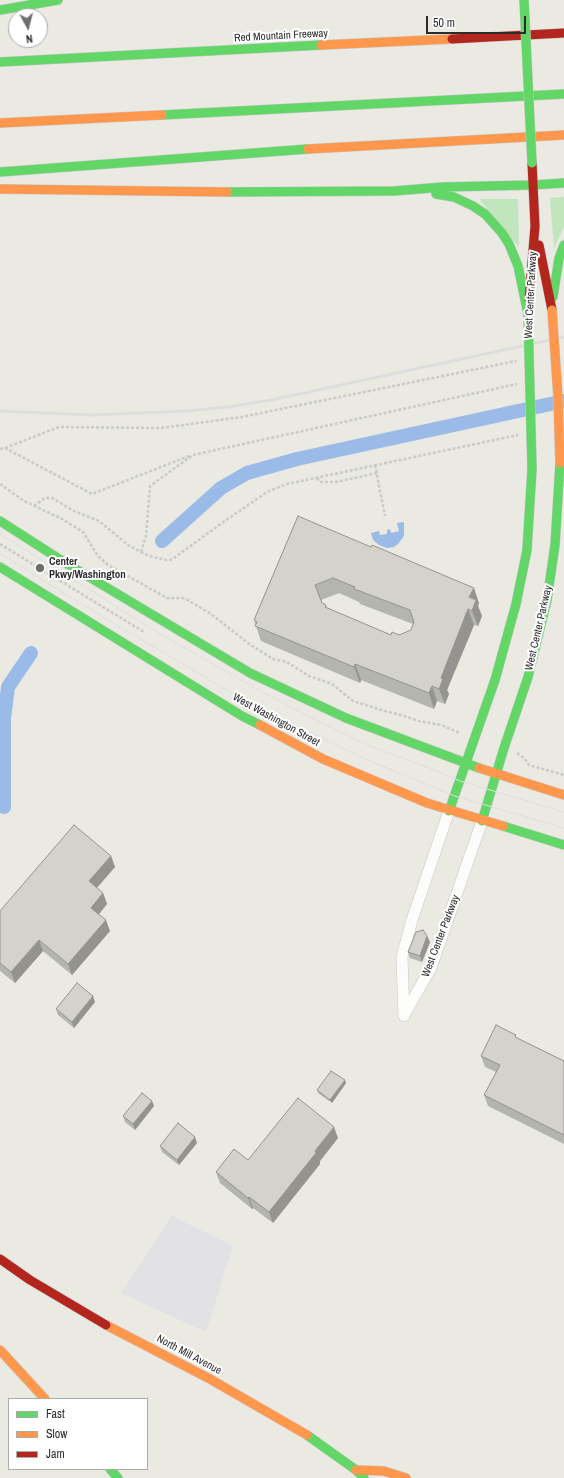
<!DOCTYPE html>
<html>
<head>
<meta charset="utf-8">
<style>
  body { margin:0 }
  #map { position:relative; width:564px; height:1478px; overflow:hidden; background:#eae9e2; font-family:"Archivo Narrow",sans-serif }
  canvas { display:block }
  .legend { position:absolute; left:8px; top:1398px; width:140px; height:72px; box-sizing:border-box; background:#fff; border:1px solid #ababab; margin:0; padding:5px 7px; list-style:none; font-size:12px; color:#2c2c2c }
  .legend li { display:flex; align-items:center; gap:8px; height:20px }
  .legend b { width:20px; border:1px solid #ababab }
  .north { position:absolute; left:8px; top:8px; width:40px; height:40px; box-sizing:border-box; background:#fff; border:1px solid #ababab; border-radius:50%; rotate:173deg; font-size:11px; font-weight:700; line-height:16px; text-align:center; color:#2c2c2c }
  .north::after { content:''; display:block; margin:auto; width:14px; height:18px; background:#6e6e6c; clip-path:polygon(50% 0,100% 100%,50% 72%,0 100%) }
  .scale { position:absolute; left:426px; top:16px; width:100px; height:18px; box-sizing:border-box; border:2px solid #2c2c2c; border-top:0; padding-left:5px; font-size:12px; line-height:14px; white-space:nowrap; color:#2c2c2c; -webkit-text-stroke:3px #fff; paint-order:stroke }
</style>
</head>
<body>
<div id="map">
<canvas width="564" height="1478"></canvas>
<ul class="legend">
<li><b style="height:5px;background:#63d668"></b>Fast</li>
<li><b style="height:5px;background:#ff974d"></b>Slow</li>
<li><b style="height:5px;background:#b3261e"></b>Jam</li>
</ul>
<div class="north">N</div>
<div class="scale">50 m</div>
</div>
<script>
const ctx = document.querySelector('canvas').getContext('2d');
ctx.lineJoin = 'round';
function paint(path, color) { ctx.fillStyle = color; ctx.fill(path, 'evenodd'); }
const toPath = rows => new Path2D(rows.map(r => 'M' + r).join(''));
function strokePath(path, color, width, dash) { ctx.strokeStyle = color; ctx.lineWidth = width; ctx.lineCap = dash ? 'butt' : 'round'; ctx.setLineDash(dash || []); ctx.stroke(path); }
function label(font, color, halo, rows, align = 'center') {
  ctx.font = font + ' "Archivo Narrow",sans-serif'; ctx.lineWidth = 4; ctx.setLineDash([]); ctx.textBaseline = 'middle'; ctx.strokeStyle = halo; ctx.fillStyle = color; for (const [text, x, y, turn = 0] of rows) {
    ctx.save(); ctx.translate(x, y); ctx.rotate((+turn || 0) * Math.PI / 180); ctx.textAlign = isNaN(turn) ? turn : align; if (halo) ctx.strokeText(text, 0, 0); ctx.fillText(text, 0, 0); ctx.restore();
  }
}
paint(toPath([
  [172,1216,233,1246,206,1332,121,1293]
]), '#e2e1e4');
paint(toPath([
  [564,197,564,227,554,248,550,198],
  [479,199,518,199,519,247]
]), '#c1e5bd');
paint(toPath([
  [404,522,404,536,398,544,394,547,387,548,379,545,373,540,371,533,379,531,380,535,387,534,387,530,390,529,391,533,399,531,397,523]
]), '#9abbe8');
strokePath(toPath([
  [162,541,221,488,247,473,297,459,564,401],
  [4,807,4,718,8,687,31,653]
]), '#9abbe8', 14);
const street = toPath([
  [404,1015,431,968,482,821],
  [404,1016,402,957,412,920,449,811]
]);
const fast = toPath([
  [0,10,58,0],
  [0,62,321,45],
  [162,115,564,94],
  [0,172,308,149],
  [533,185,564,183],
  [227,192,394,191,443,187,533,185],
  [436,194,454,197,473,206,485,214,502,233,509,244,518,266,528,314],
  [553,297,559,258,564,245],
  [0,521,64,562,250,673,346,718,479,768],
  [0,567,242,716,260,725],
  [449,811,495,680,516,604,527,550,532,469],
  [482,821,504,748,528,677,547,600,555,545,560,463],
  [503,826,564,845],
  [307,1435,356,1470,364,1478],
  [110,1469,118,1478]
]);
const slow = toPath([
  [321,45,452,39],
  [0,123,162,115],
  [308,149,564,135],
  [0,189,227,192],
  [260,725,323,759,427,803,503,826],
  [479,768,564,795],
  [106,1325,210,1379,307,1435],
  [0,1350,45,1399],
  [356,1470,384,1471,406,1478]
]);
const jam = toPath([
  [452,39,564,33],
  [539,245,552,310],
  [529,299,535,226,532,163],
  [0,1259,30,1280,106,1325]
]);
strokePath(street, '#c8c7c7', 12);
strokePath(fast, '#c8c7c7', 10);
strokePath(slow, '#c8c7c7', 10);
strokePath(jam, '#c8c7c7', 10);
strokePath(toPath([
  [5,448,59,427,161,428,242,417,516,361],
  [0,449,5,448,92,494,189,456],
  [375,465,385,516],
  [317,478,320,482,336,482,377,473],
  [0,484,24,501,62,519,83,532,98,556,108,565,167,598,183,598,186,599,211,614,248,643,273,659,287,662,309,676,332,684,353,701,381,710,401,715,419,721,441,725,460,733],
  [34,506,38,503,45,498,52,498,74,511,99,521,128,545,141,552,150,556,166,560,170,560,174,558,222,523,267,492,287,484,518,435],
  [0,544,144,632],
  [141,552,146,536,150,486,193,455,517,384],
  [517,753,524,758,529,765,564,775]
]), '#cacac9', 2.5, [3, 2]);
strokePath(street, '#fcfcfb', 11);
strokePath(fast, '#63d668', 9);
strokePath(slow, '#ff974d', 9);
strokePath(jam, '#b3261e', 9);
strokePath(toPath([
  [0,534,162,635,251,686,316,720,370,746,437,771,460,781,564,812],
  [0,553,60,591,245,701,313,734,365,759,455,796,564,828]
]), '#dfdedf', 1);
strokePath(toPath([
  [0,411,92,415,186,411,228,407,276,399,564,337]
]), '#dfdedf', 3);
const fastBridge = toPath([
  [524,0,532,163],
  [528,314,532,469]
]);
const slowBridge = toPath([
  [552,310,558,397,560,463]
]);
strokePath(fastBridge, '#c8c7c7', 10, []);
strokePath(slowBridge, '#c8c7c7', 10, []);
strokePath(fastBridge, '#63d668', 9);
strokePath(slowBridge, '#ff974d', 9);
paint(toPath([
  [298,516,479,603,478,606,482,616,478,626,474,625,447,690,449,694,445,704,437,701,434,709,361,680,360,683,261,641,254,620],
  [339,593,359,602,360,604,413,624,411,630,399,635,391,635,327,608,326,605,322,603,321,600],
  [111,856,115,867,97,888,103,893,107,904,99,914,110,931,72,975,43,951,15,983,0,971,0,911],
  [427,936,430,942,422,962,410,958,408,952],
  [95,1002,74,1028,58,1015,56,1009],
  [517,1038,564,1061,564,1144,488,1106,484,1095,496,1072,485,1067,481,1056],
  [346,1083,332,1103,318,1093,317,1090],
  [152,1101,154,1106,135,1130,125,1122,123,1116],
  [338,1138,320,1161,320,1164,273,1223,253,1208,252,1209,220,1183,216,1172,248,1160],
  [197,1143,179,1165,162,1152,160,1146]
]), '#b5b5b0');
paint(toPath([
  [474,588,479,603,478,606,482,616,478,626,472,611,469,597],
  [468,609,474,625,447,690,449,694,445,704,439,689,441,678],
  [355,664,361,680,360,683,354,667],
  [432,686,437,701,434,709,429,693],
  [111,856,115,867,93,892,89,881],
  [103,893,107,904,95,919,91,908],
  [106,920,110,931,72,975,68,964],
  [427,936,430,942,422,962,420,956],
  [39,940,43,951,15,983,11,972],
  [93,996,95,1002,74,1028,72,1022],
  [345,1080,346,1083,332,1103,330,1100],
  [152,1101,154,1106,135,1130,133,1124],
  [334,1127,338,1138,320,1161,320,1164,273,1223,269,1212,315,1151],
  [195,1137,197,1143,179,1165,177,1160],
  [249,1197,253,1208,252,1209,248,1198]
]), '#949390');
const building = toPath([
  [298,516,371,547,372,545,474,588,469,597,476,600,472,611,468,609,441,678,443,679,439,689,432,686,429,693,355,664,354,667,255,626,257,622,254,620,298,516],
  [333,578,355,587,354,589,410,610,414,622,411,630,399,635,392,632,391,635,325,607,326,605,322,603,315,585,333,578],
  [74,825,111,856,89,881,103,893,91,908,106,920,68,964,39,940,11,972,0,963,0,911,74,825],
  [423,930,427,936,420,956,408,952,416,932,423,930],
  [77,983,93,996,72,1022,56,1009,77,983],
  [496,1025,516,1035,515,1037,564,1061,564,1135,484,1095,500,1065,481,1056,496,1025],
  [331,1071,345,1080,330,1100,317,1090,331,1071],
  [142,1093,152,1101,133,1124,123,1116,142,1093],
  [298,1098,334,1127,315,1151,316,1153,269,1212,249,1197,248,1198,216,1172,234,1149,248,1160,298,1098],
  [178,1123,195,1137,177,1160,160,1146,178,1123]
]);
paint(building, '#d3d2cd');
strokePath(building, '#949390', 1);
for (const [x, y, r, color] of [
  [40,568,5,"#6e6e6c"]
]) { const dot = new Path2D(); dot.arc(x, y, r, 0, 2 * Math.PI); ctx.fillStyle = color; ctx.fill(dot); strokePath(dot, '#fff', 1.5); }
label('11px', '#2c2c2c', '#fff', [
  ["Red Mountain Freeway",281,36,-3],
  ["West Center Parkway",531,295,-87],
  ["West Center Parkway",539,628,-77],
  ["West Washington Street",276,720,29],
  ["West Center Parkway",441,936,-69],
  ["North Mill Avenue",189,1355,28]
]);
label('bold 11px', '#2c2c2c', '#fff', [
  ["Center",49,562],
  ["Pkwy/Washington",49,575]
], 'left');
</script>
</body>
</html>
